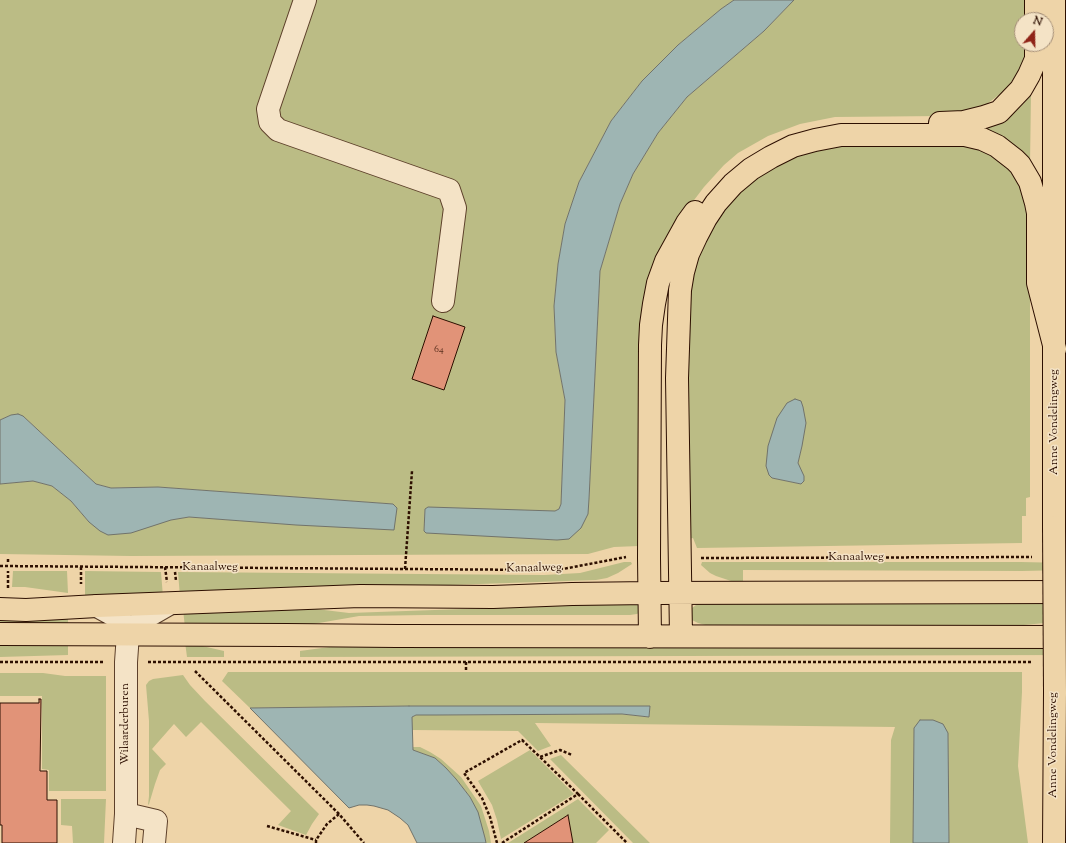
<!DOCTYPE html>
<html>
<head>
<meta charset="utf-8">
<style>
  body { margin:0 }
  #map { position:relative; width:1066px; height:843px; overflow:hidden; background:#eed4a8; font-family:"Sorts Mill Goudy",serif }
  canvas { display:block }
  .north { position:absolute; left:1014px; top:12px; width:40px; height:40px; box-sizing:border-box; background:#f4e3c6; border:1px solid #a48e77; border-radius:50%; rotate:20deg; font-size:11px; font-weight:700; line-height:16px; text-align:center; color:#2d0f00 }
  .north::after { content:''; display:block; margin:auto; width:14px; height:18px; background:#8f2418; clip-path:polygon(50% 0,100% 100%,50% 72%,0 100%) }
</style>
</head>
<body>
<div id="map">
<canvas width="1066" height="843"></canvas>
<div class="north">N</div>
</div>
<script>
const ctx = document.querySelector('canvas').getContext('2d');
ctx.lineJoin = 'round';
function paint(path, color) { ctx.fillStyle = color; ctx.fill(path, 'evenodd'); }
const toPath = rows => new Path2D(rows.map(r => 'M' + r).join(''));
function strokePath(path, color, width, dash) { ctx.strokeStyle = color; ctx.lineWidth = width; ctx.lineCap = dash ? 'butt' : 'round'; ctx.setLineDash(dash || []); ctx.stroke(path); }
function label(font, color, halo, rows, align = 'center') {
  ctx.font = font + ' "Sorts Mill Goudy",serif'; ctx.lineWidth = 3; ctx.setLineDash([]); ctx.textBaseline = 'middle'; ctx.strokeStyle = halo; ctx.fillStyle = color; for (const [text, x, y, turn = 0] of rows) {
    ctx.save(); ctx.translate(x, y); ctx.rotate((+turn || 0) * Math.PI / 180); ctx.textAlign = isNaN(turn) ? turn : align; if (halo) ctx.strokeText(text, 0, 0); ctx.fillText(text, 0, 0); ctx.restore();
  }
}
paint(toPath([
  [0,0,734,0,721,9,678,45,642,81,611,121,579,182,565,224,558,264,554,306,556,352,565,400,561,504,559,509,555,511,425,509,424,531,556,540,589,499,600,271,620,204,633,174,658,133,687,97,764,31,794,0,1030,0,1030,20,1022,20,1022,44,1030,44,1030,45,1020,70,1012,81,1004,91,987,104,965,113,941,116,835,117,800,124,768,136,738,153,724,165,704,187,688,208,662,253,639,546,614,547,588,554,131,556,0,554,0,484,33,481,52,486,71,501,89,522,171,520,189,517,302,525,397,508,393,504,158,487,111,488,96,484,23,416,11,415,0,420],
  [1031,93,1030,165,984,130,984,127,1007,117,1017,110,1024,103],
  [961,142,990,153,1008,167,1019,184,1027,197,1030,253,1030,497,1026,498,1026,516,1022,516,1022,543,697,548,693,538,689,539,685,464,691,269,721,207,774,162,828,144],
  [802,446,798,463,801,484,772,478],
  [624,562,631,562,632,564,618,573,607,578,596,580,393,587,180,597,178,572,544,575,580,573],
  [702,562,1021,562,1066,563,1066,570,1022,571,743,570,743,582,731,581,716,576,710,573,701,565],
  [13,571,67,571,68,593,25,587,12,587],
  [85,571,161,572,163,597,85,600],
  [635,603,639,604,640,612,637,614,630,615,426,615,359,616,342,619,290,628,185,628,183,609,283,605,349,613],
  [701,603,1066,603,1066,621,1003,627,713,627,698,623,692,620,689,617,689,613,692,608,696,605],
  [68,614,68,629,0,628,0,615],
  [0,640,68,640,68,655,0,657],
  [185,642,224,651,224,657,187,657],
  [344,645,398,648,1066,647,1066,655,300,657,300,651],
  [228,672,1022,672,1022,692,1018,766,1028,843,949,843,948,733,914,728,913,843,890,843,891,740,895,727,535,723,551,746,538,751,518,731,412,730,412,717,416,715,437,715,622,714,649,717,650,707,409,706,250,708,222,681],
  [0,673,43,673,65,676,106,676,106,791,49,791,49,770,42,769,42,696,0,696],
  [183,675,190,685,205,701,319,814,312,824,306,835,278,825,291,811,201,722,186,737,174,724,152,749,166,764,160,770,155,784,149,804,148,805,149,796,149,721,146,685,149,681,153,679],
  [413,747,420,747,430,752,441,759,461,777,481,806,489,831,491,843,486,843,485,838,470,797,456,779,446,768,435,758,413,750],
  [530,750,574,794,501,839,497,820,492,805,478,781],
  [561,755,650,843,633,843,550,759],
  [61,799,106,799,104,843,73,843,72,826,61,825],
  [578,799,609,830,596,843,572,843,568,815,524,843,508,843]
]), '#bbbc85');
const water = toPath([
  [734,0,794,0,764,31,687,97,658,133,633,174,620,204,600,271,589,499,588,514,581,528,569,539,557,540,426,533,424,531,425,509,428,507,555,511,559,509,561,504,565,400,556,352,554,306,558,264,565,224,579,182,611,121,642,81,678,45,721,9,734,0],
  [795,399,801,401,803,407,806,423,802,446,798,463,804,476,804,481,801,484,772,478,769,475,766,466,768,446,777,418,787,403,795,399],
  [18,414,23,416,96,484,111,488,158,487,393,504,397,508,394,530,296,525,189,517,171,520,131,533,108,535,100,531,89,522,71,501,52,486,33,481,0,484,0,420,11,415,18,414],
  [409,706,650,706,649,717,622,714,437,715,416,715,412,717,413,750,435,758,446,768,456,779,470,797,478,812,485,838,486,843,417,843,408,825,400,818,388,810,374,806,367,805,359,805,349,808,250,708,409,706],
  [920,720,933,720,943,724,948,733,949,843,913,843,914,728,920,720]
]);
paint(water, '#9eb5b3');
strokePath(water, '#71736b', 1);
const building = toPath([
  [433,316,465,327,444,390,412,379,433,316],
  [39,699,41,699,41,703,40,771,47,771,47,800,57,800,57,843,2,843,2,825,0,825,0,703,39,703,39,699],
  [568,815,573,843,524,843,568,815]
]);
paint(building, '#e19378');
strokePath(building, '#2d0f00', 1);
const minor = toPath([
  [305,0,268,109,270,122,278,130,449,190,455,208,443,301],
  [97,606,115,616,122,622,127,629,128,634,126,662,126,814,124,843],
  [128,634,143,619,169,604],
  [126,814,156,821,154,843]
]);
const major = toPath([
  [1054,0,1054,527],
  [1036,20,1036,0],
  [940,123,964,122,984,117,999,112,1021,89,1029,75,1036,59,1036,44],
  [0,609,26,610,97,606,360,596,493,597,572,594,650,593,1066,592],
  [0,634,287,635,397,636,1066,637],
  [681,636,677,378,680,290,683,272,688,254,696,237,706,218,716,203,733,184,751,169,771,157,793,146,815,140,841,135,965,135,982,139,997,146,1015,160,1020,165,1030,182,1036,203,1038,213,1038,283,1055,349],
  [650,637,649,558,650,345,651,325,654,304,658,283,666,261,687,223,695,212],
  [1054,843,1055,692]
]);
strokePath(minor, '#5d402a', 24);
strokePath(major, '#2d0f00', 24);
strokePath(toPath([
  [701,558,1032,557],
  [8,562,8,559],
  [0,566,544,570,563,569,626,557],
  [81,567,81,584],
  [165,567,167,582],
  [405,569,412,471],
  [175,572,176,581],
  [8,588,8,571],
  [0,662,103,662],
  [148,662,1033,662],
  [466,662,466,670],
  [195,671,339,814,364,843],
  [578,794,627,843],
  [267,826,316,840],
  [316,843,316,840,327,824,339,814],
  [497,843,490,817,482,798,464,773,522,740,540,757,560,750,572,755],
  [502,843,578,794,540,757]
]), '#2d0f00', 2.5, [3, 2]);
strokePath(minor, '#f4e3c6', 22);
strokePath(major, '#eed4a8', 22);
const majorBridge = toPath([
  [1054,527,1055,692]
]);
strokePath(majorBridge, '#2d0f00', 24, []);
strokePath(majorBridge, '#eed4a8', 22);
label('10px', '#5a301e', null, [
  ["64",439,350]
]);
label('12px', '#2d0f00', '#f4e3c6', [
  ["Anne Vondelingweg",1055,422,-90],
  ["Kanaalweg",856,558],
  ["Kanaalweg",210,568],
  ["Kanaalweg",534,569,-1],
  ["Wilaarderburen",126,724,-90],
  ["Anne Vondelingweg",1054,745,-90]
]);
</script>
</body>
</html>
